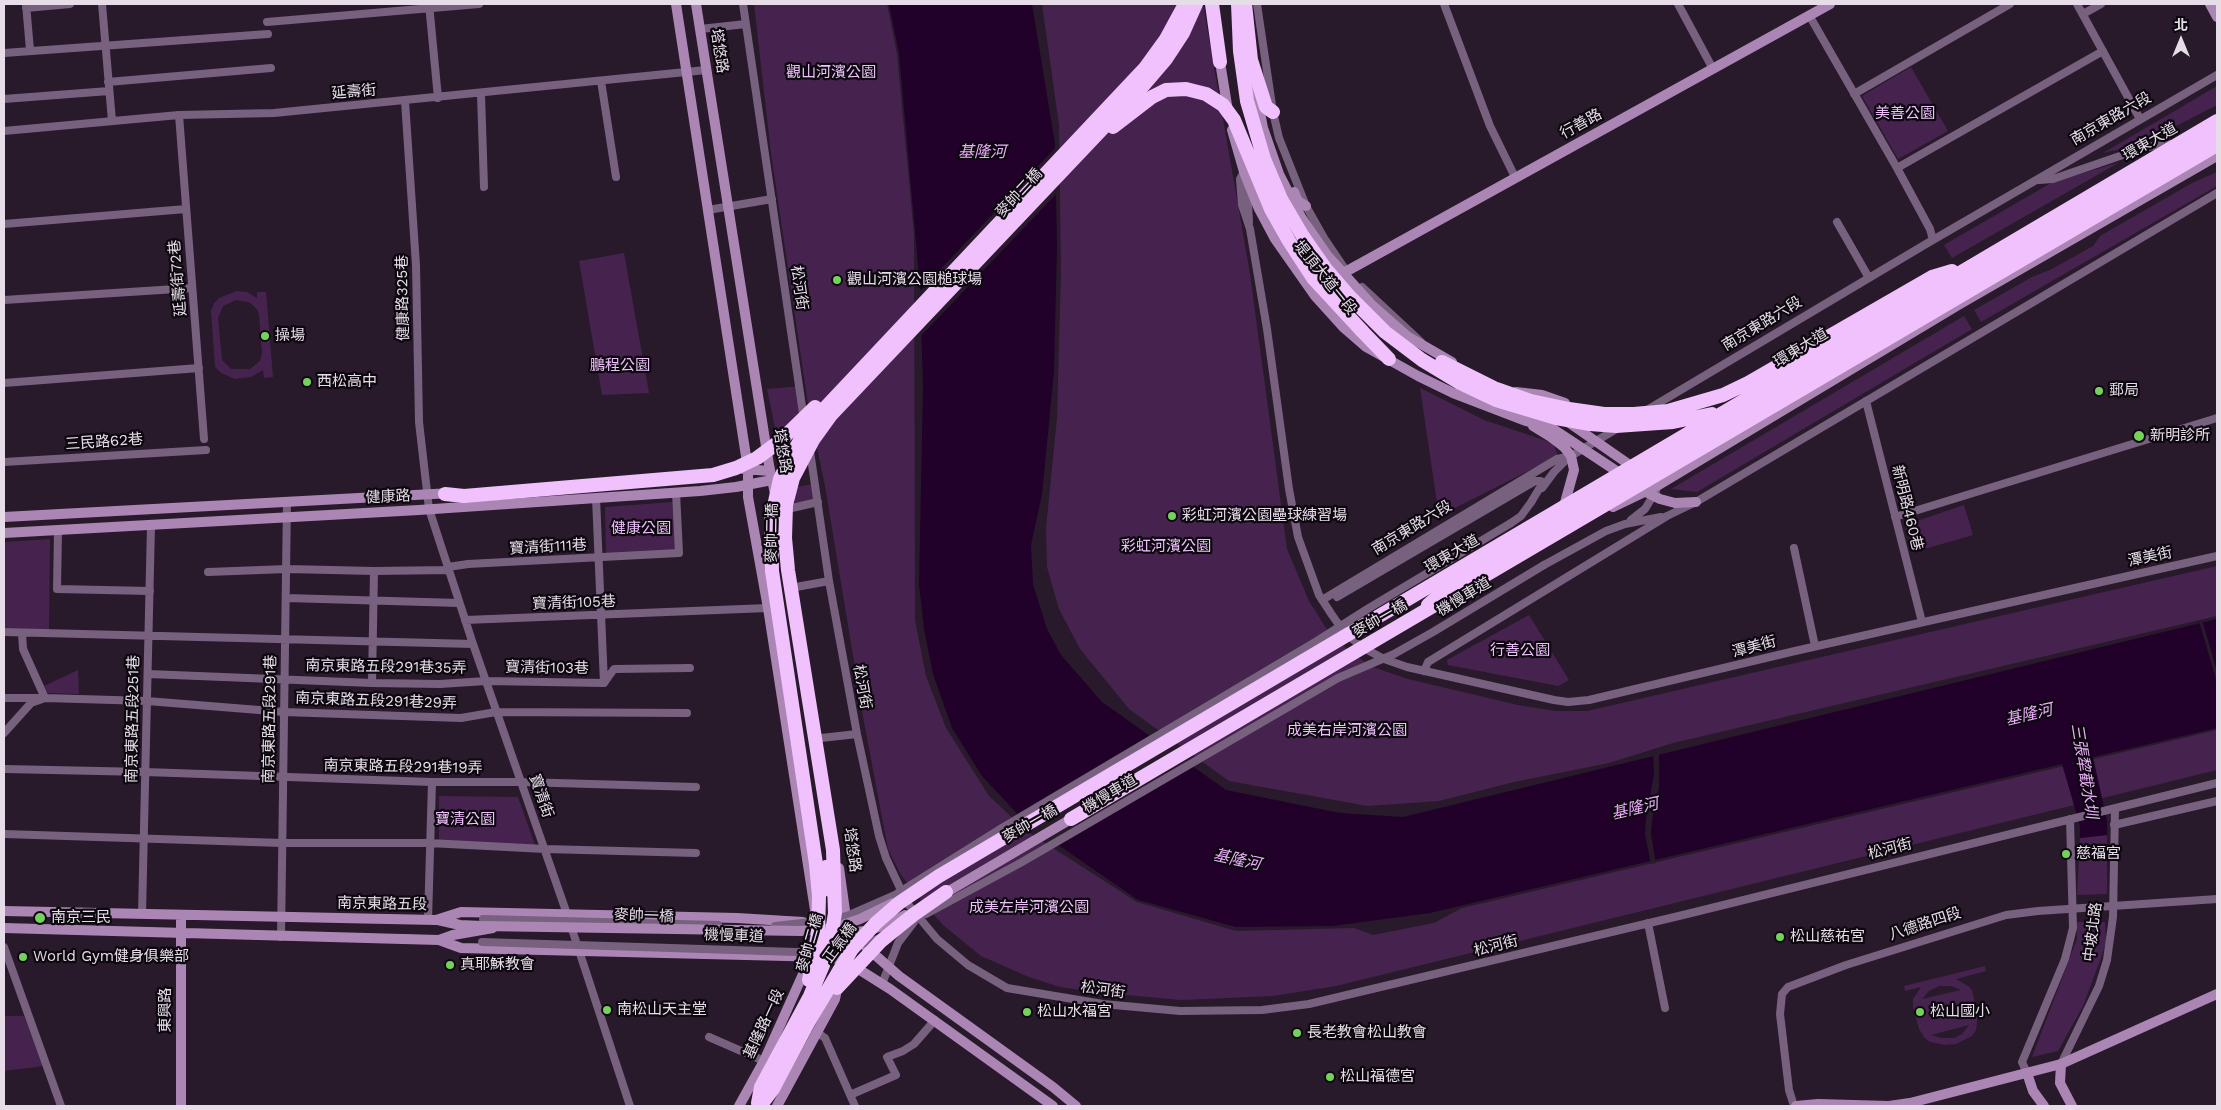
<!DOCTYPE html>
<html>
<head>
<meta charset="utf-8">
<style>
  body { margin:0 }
  #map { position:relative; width:2221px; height:1110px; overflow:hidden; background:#281a2b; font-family:"Work Sans","Noto Sans TC",sans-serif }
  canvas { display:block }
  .frame { position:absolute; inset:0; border:5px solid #e7dde9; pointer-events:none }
  .north { position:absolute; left:2156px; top:15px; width:50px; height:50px; -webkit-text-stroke:4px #0d080f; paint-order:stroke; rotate:0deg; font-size:14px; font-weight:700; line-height:20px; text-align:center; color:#e7dde9 }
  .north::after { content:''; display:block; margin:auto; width:18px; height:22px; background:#e7dde9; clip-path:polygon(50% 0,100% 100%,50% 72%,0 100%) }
</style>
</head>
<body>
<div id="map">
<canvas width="2221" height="1110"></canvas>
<div class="frame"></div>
<div class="north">北</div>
</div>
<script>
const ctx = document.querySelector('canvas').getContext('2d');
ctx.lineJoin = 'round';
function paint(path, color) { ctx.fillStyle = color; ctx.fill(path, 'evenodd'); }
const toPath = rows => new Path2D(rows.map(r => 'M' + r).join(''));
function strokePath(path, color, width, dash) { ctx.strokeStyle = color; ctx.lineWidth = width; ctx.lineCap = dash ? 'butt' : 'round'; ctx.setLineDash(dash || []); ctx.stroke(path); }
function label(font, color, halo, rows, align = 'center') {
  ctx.font = font + ' "Work Sans","Noto Sans TC",sans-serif'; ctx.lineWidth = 4.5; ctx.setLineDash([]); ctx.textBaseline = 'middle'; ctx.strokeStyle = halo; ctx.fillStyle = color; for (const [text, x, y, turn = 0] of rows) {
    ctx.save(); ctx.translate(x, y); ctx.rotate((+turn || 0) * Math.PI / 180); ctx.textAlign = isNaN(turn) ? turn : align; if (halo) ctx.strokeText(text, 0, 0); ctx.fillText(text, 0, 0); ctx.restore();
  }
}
paint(toPath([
  [754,4,887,4,897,54,914,235,915,620,926,676,946,728,989,796,1028,832,1137,902,1236,931,1354,928,1373,935,1434,923,1462,908,2217,730,2217,770,1336,986,1273,996,1181,1000,1093,992,1060,987,1029,977,981,956,943,925,920,899,901,875,888,849,864,722,825,486,808,404,771,153],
  [1042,4,1203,4,1250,274,1287,549,1309,601,1326,628,1347,649,1370,666,1408,679,1518,705,1556,711,1587,711,2217,566,2217,616,1673,743,1609,763,1514,782,1439,801,1368,806,1229,781,1129,709,1080,649,1059,609,1047,567,1046,528,1057,418,1061,272,1059,125],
  [1911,67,1948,131,1898,159,1862,96],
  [2217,86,2217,105,2139,145,2103,153],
  [2120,162,1952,258,1944,245,2051,183],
  [2217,172,2217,186,1981,322,1974,310,2032,277,2052,269,2093,246,2100,236,2192,183],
  [624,253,649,393,602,395,579,261],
  [237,291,247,292,257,298,257,292,266,292,273,377,264,378,263,370,251,377,235,379,221,373,215,367,211,311,214,303,219,298],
  [236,300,249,302,257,309,259,315,262,354,260,361,250,369,231,369,222,360,218,318,223,306],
  [1964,316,1972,329,1697,492,1671,489],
  [801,386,805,412,777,437,767,389],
  [1420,388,1484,420,1553,443,1558,456,1439,516],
  [813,484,816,500,795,503,792,488],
  [673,502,677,552,606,556,605,507],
  [1964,505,1973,535,1914,552,1905,525],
  [50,539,49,630,4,628,4,542],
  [1529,615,1569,680,1558,686,1448,665,1447,660],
  [78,670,79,694,48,693,44,686],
  [439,796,518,797,535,845,439,843],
  [2107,835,2107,894,2077,895,2080,838],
  [2077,922,2105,922,2106,942,2101,958,2083,1006,2058,1051,2032,1057,2077,939],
  [1985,966,1986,971,1956,979,1968,986,1972,990,1978,1015,1976,1030,1972,1036,1956,1044,1946,1045,1930,1042,1924,1037,1919,1029,1913,1007,1913,999,1921,987,1905,991,1904,986],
  [1939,986,1951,986,1961,990,1922,999,1929,991],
  [1969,1025,1962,1034,1954,1038,1942,1038,1931,1035],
  [4,1016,24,1016,43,1066,4,1071]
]), '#46234e');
paint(toPath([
  [889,4,1032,4,1055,144,1057,246,1054,371,1042,494,1031,545,1033,584,1047,629,1061,655,1102,702,1226,790,1340,813,1403,817,2217,619,2217,728,2093,757,2107,821,2107,835,2080,838,2080,826,2062,764,1430,913,1332,926,1236,927,1138,900,1025,822,982,776,952,728,933,674,924,629,919,584,923,388,920,287,899,53]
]), '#21002a');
paint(toPath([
  [1057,146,1058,192,919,338,918,293],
  [2202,620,2217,671,2217,683,2199,621],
  [1152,734,1195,765,1056,847,1024,824,1015,815],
  [1659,752,1659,788,1652,820,1651,835,1656,863,1651,864,1645,835,1646,819,1654,774,1653,753]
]), '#281a2b');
strokePath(toPath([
  [26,4,30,50],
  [102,4,112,121],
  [429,4,438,98],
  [743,4,804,420],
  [1257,4,1273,112,1279,138,1306,206,1324,238,1347,272],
  [1444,4,1490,126,1515,177],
  [1678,4,1713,69],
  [2077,4,2140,119],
  [26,8,70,4],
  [2083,14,2101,4],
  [1809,15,1897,168,1930,229,1933,240],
  [267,22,479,4],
  [700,29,746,24],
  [4,53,268,34],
  [601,81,616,177],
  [108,82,271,68],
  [481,94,484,187],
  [1854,94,2010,4],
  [4,99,109,91],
  [405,101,416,265,419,422,429,509,473,644,567,914,630,1106],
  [179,115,204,439],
  [4,131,179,115,274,113,706,70],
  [1897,168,2103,51],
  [1244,172,1240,179,1242,205,1250,229,1267,329,1289,489,1298,537,1319,595,1332,615,1344,632,1362,647,1384,659,1407,667,1554,700,1568,702,1589,700,1795,651,2217,556],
  [2039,180,2053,179,2146,147,2171,144],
  [1247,186,1249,222],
  [708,210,772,199],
  [1837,222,1869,278],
  [4,224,186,209],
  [1362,287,1421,342],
  [4,300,192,288],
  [4,383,199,368],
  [1866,401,1922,622],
  [1647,410,1926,244,2217,75],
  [810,451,829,581,857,734,879,836,886,858,907,903,937,939,968,965,1007,988,1103,1004,1180,1011,1262,1010,1309,1004,1683,915,2217,783],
  [4,462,206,450],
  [1542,488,1554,472,1569,457],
  [596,498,604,683],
  [783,510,818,502],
  [1895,517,2217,418],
  [1631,520,1645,509,1656,491],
  [1511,523,1521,516,1532,501],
  [58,531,57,589,150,591],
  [1794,548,1815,646],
  [1544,565,1606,531,1625,524,1661,517],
  [448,567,468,564,679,553,676,492],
  [208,572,287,569,374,571,449,570],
  [796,587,829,581],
  [1337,597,1535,481,1541,481,1542,484,1530,504],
  [286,598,459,603],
  [1322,600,1557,459,1571,456,1618,428],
  [465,620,768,608],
  [4,632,473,644],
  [1424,671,1428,662,1667,516,1696,502,2217,193],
  [148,674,372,683,440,684,486,681,604,683,614,669,690,668],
  [372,683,374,571],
  [4,698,45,698,23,649,22,633],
  [4,733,31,703,45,698,147,701,284,712,461,718,496,712,687,713],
  [821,738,857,734],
  [4,769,145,772,432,782,521,782,696,787],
  [2114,825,2217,801],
  [4,834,282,843,429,843,545,849,696,853],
  [142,914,151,525],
  [428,920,432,782],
  [1648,923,1665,1008],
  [281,937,287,501],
  [4,947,61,1106],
  [882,984,898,943,914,922],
  [818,1033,825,1038,855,1106],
  [709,1037,764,1061],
  [2061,1064,2099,986,2107,960,2113,917,2115,809],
  [2027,1073,2022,1062,2065,959,2073,928,2070,819],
  [850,1095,896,1075,887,1057,903,1051,914,1044,935,1020],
  [1794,1106,1789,1090,1780,1014,1782,994,1788,987,1846,965,2006,915,2038,911,2217,899]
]), '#78617e', 8);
strokePath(toPath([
  [676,4,739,411,748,469,748,497,768,608,815,910],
  [696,4,769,465,775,494],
  [2210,4,2217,17],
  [1220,62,1228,111],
  [1255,87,1263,128,1279,174,1301,217,1327,255,1372,305,1407,336,1452,362],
  [1232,130,1244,172,1259,209,1275,239,1315,296,1343,327,1366,347,1418,376,1453,393,1526,421,1553,429,1624,476],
  [1294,192,1298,201,1306,206],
  [1347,271,1830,4],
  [1516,392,1542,395,1565,403],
  [1568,422,1637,470],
  [1533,426,1551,437,1564,447,1571,456,1574,470,1564,506],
  [743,469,770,471],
  [1642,490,1660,499,1675,503,1696,502],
  [1613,507,1657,486,1960,304,2217,156],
  [4,517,452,493],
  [4,533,419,510,700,491,736,487,772,480],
  [839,868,848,932,845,957],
  [4,911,436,920,461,912,737,918,803,922],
  [181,915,181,1106],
  [438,920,460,925,482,926],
  [4,928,439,940,461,948,827,957,844,960,890,989,1053,1106],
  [439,940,453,935,493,928],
  [866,947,899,976,1053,1087,1076,1106],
  [2061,1064,2060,1083,2072,1106],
  [2027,1073,2033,1091,2044,1106],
  [739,1106,764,1061,808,963],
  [777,1106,835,999,839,981],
  [1796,1106,1818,1104,1889,1106,1910,1103,2061,1064,2217,994]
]), '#ab86b5', 10);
strokePath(toPath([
  [1212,4,1220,62],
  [1245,4,1251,60,1266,107,1273,112],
  [1362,331,1389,359],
  [1806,376,2217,134],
  [1752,408,1781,391],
  [445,494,464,496],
  [1428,605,1452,584],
  [826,867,830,890]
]), '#f0c1fc', 14);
strokePath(toPath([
  [926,914,1022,862,1338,678,1394,654,1433,632,1544,565],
  [483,919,718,925],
  [832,919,847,916,895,895,1002,828,1317,641,1369,608,1511,523],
  [775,926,820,921],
  [482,942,796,952,846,949,881,938]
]), '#78617e', 8);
strokePath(toPath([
  [942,895,1076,816],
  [482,926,801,931,834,928,860,919,893,903],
  [826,936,865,931,887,925,905,915]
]), '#ab86b5', 10);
strokePath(toPath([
  [1238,4,1240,51,1247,101,1264,159,1281,199,1302,235,1325,268,1350,297,1385,332,1422,360,1460,383,1496,400,1556,418,1590,424,1616,426,1673,422,1712,414],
  [1113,127,1152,97,1166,90,1186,89,1206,94,1223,105,1234,120,1271,209,1289,241,1313,278,1362,331],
  [1442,362,1494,388,1531,401,1569,409,1604,414,1634,414,1668,411,1723,395,1748,383,1932,277,1952,271],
  [1770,394,1816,371],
  [464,496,713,475,736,468,757,458,780,441,815,407],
  [1452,584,1752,408],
  [1071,819,2217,145],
  [809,980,818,934,819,896,816,864,772,571,771,520,780,479,791,456,809,425,1145,68,1166,39,1185,4],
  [837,988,881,941,913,915,946,892],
  [758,1103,761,1087,810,996,823,965,831,938,835,913,833,850,788,570,785,538,786,505,793,478,813,440,831,415,1142,87,1166,59,1183,33,1196,4],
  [760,1106,773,1089,808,1023,852,949,876,923,899,903,939,876,2217,121]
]), '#f0c1fc', 14);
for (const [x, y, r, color] of [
  [837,280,5,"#74d25b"],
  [265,336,5,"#74d25b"],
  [307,382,5,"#74d25b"],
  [2099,391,5,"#74d25b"],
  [2139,436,6,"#74d25b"],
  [1172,516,5,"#74d25b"],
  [2066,854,5,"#74d25b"],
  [40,918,6,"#74d25b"],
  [1780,937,5,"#74d25b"],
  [23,957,5,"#74d25b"],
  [450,965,5,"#74d25b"],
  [607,1010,5,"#74d25b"],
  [1027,1012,5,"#74d25b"],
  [1920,1012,5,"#74d25b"],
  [1297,1033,5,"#74d25b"],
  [1330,1077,5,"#74d25b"]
]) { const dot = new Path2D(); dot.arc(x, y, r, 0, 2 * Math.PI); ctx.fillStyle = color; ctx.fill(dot); strokePath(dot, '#0d080f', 2); }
label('15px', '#e7dde9', '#0d080f', [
  ["塔悠路",719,51,81],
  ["延壽街",354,92,-5],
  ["南京東路六段",2111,119,-30],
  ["行善路",1581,124,-29],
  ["環東大道",2150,142,-30],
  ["麥帥二橋",1019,193,-47],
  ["延壽街72巷",178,278,-95],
  ["堤頂大道一段",1325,278,51],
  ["松河街",799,288,82],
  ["健康路325巷",403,298,-91],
  ["南京東路六段",1762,324,-31],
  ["環東大道",1801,348,-31],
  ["三民路62巷",104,442,-4],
  ["塔悠路",782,451,80],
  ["健康路",388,497,-3],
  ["新明路460巷",1907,508,76],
  ["南京東路六段",1412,528,-31],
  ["麥帥二橋",772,533,-89],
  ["寶清街111巷",548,547,-3],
  ["環東大道",1452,554,-30],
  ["潭美街",2150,557,-12],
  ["機慢車道",1464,597,-31],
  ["寶清街105巷",574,603,-2],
  ["麥帥一橋",1380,619,-30],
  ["潭美街",1754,647,-15],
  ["南京東路五段291巷35弄",386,667,1],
  ["寶清街103巷",547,668,1],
  ["松河街",862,687,80],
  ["南京東路五段291巷29弄",376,701,2],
  ["南京東路五段251巷",133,719,-89],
  ["南京東路五段291巷",270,719,-89],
  ["南京東路五段291巷19弄",403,767,1],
  ["機慢車道",1110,794,-31],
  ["寶清街",541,796,71],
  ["麥帥一橋",1030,824,-30],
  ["松河街",1890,849,-14],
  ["塔悠路",852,850,82],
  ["南京東路五段",382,904,1],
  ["麥帥一橋",644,916,2],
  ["八德路四段",1925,924,-18],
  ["中坡北路",2093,932,-83],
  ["機慢車道",734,936,2],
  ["麥帥二橋",810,943,-74],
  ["正氣橋",840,943,-54],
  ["松河街",1496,946,-14],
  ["松河街",1103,990,8],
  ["東興路",166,1010,-90],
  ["基隆路一段",764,1024,-65]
]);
label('15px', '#ecc0f8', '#0d080f', [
  ["觀山河濱公園",831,73],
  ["美善公園",1905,114],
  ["鵬程公園",620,366],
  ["健康公園",641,529],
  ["彩虹河濱公園",1166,547],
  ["行善公園",1520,651],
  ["成美右岸河濱公園",1347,731],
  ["寶清公園",465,820],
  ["成美左岸河濱公園",1029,908]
]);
label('15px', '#e7dde9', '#0d080f', [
  ["觀山河濱公園槌球場",847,280],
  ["操場",275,336],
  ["西松高中",317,382],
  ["郵局",2109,391],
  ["新明診所",2150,436],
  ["彩虹河濱公園壘球練習場",1182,516],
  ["慈福宮",2076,854],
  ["南京三民",51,918],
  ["松山慈祐宮",1790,937],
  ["World Gym健身俱樂部",33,957],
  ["真耶穌教會",460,965],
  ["南松山天主堂",617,1010],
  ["松山水福宮",1037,1012],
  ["松山國小",1930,1012],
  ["長老教會松山教會",1307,1033],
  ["松山福德宮",1340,1077]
], 'left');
label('italic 16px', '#e9aef8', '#0d080f', [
  ["基隆河",982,152],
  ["基隆河",2029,715,-13],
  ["三張犂截水圳",2084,771,81],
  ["基隆河",1635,809,-13],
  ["基隆河",1237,860,12]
]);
</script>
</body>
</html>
